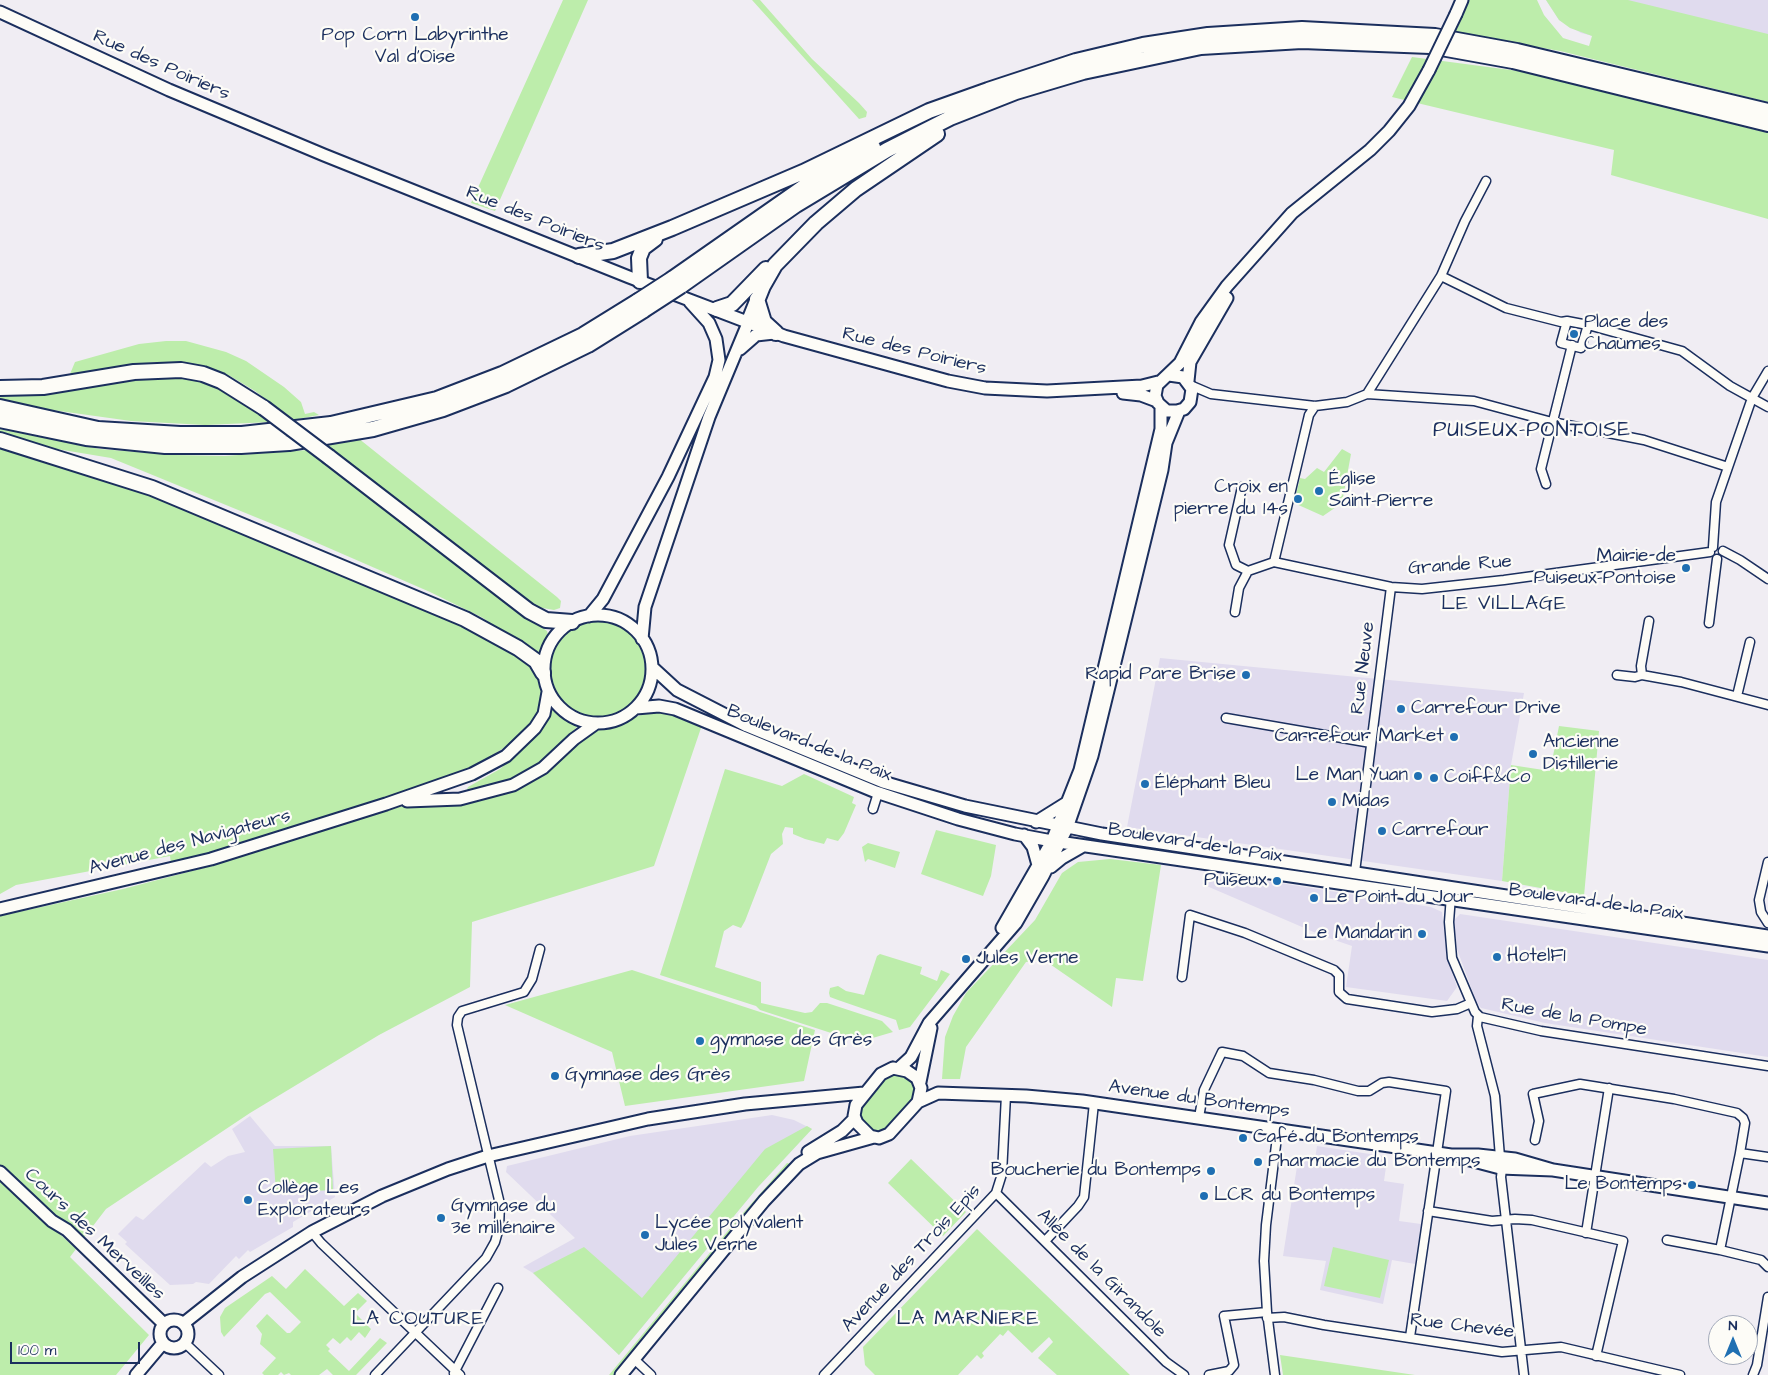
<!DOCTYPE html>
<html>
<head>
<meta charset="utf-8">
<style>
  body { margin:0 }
  #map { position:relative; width:1768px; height:1375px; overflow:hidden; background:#f0edf3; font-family:"Architects Daughter",sans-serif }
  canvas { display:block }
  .north { position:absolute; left:1708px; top:1315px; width:50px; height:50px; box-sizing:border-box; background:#fdfcf7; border:1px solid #a3aaba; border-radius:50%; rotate:0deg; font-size:14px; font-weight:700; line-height:20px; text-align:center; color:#1b2f5e }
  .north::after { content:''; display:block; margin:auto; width:18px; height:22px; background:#1f6fb2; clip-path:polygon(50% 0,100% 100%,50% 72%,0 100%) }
  .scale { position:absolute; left:10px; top:1342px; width:130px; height:22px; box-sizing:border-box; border:2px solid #1b2f5e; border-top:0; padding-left:6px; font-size:15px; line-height:18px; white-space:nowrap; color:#1b2f5e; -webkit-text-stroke:4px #fdfcf7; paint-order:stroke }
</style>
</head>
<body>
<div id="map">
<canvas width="1768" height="1375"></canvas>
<div class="north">N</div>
<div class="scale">100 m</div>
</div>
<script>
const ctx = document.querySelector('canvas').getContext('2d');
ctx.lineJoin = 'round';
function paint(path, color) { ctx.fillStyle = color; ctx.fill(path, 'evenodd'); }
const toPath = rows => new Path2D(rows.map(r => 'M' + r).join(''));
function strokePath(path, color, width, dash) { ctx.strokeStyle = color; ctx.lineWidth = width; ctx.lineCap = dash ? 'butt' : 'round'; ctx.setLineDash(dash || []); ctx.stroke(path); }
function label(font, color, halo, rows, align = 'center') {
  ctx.font = font + ' "Architects Daughter",sans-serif'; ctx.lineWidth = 4.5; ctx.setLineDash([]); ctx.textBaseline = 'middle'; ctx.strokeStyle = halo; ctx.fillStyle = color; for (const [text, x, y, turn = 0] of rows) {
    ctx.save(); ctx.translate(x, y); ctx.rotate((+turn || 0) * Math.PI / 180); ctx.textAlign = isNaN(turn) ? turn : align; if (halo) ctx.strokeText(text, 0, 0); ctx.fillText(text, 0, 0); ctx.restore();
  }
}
paint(toPath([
  [1546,0,1768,0,1768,80,1581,33,1559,20],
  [1160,658,1524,693,1511,765,1502,881,1127,827],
  [1204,871,1431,907,1442,912,1447,958,1457,987,1447,1001,1346,987,1352,946,1323,936,1202,884],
  [1460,914,1768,960,1768,1057,1545,1023,1481,1008,1476,1001,1457,949,1454,920],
  [772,1115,794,1120,812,1129,758,1187,619,1355,533,1273,523,1267,575,1238,506,1172,507,1166,630,1136],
  [250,1116,275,1146,331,1146,335,1197,293,1222,293,1227,250,1252,248,1250,239,1259,236,1256,209,1284,196,1282,193,1284,170,1285,125,1244,127,1242,118,1234,136,1216,143,1220,205,1162,211,1167,228,1156,245,1152,232,1129],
  [1317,1146,1383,1156,1381,1166,1386,1167,1384,1181,1404,1184,1399,1221,1421,1224,1415,1264,1392,1260,1383,1304,1320,1290,1326,1261,1283,1256,1298,1160,1311,1162,1312,1159,1315,1159]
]), '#e0dbee');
paint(toPath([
  [563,0,588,0,495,211,471,203],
  [752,0,760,0,812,59,859,103,867,112,866,117,859,119],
  [1469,0,1537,0,1544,15,1563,38,1589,46,1592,36,1570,28,1559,20,1546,0,1628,0,1768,34,1768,102,1560,51,1455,33],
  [1412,57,1526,72,1768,133,1768,219,1611,175,1614,150,1392,97],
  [166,341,186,341,226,352,246,361,284,387,301,402,305,414,314,412,319,415,293,420,255,391,230,376,185,363,155,362,70,374,75,362,139,344],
  [172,376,200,379,214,384,244,400,272,422,205,425,131,421,45,409,0,399,0,392,71,389],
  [0,429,100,449,175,455,225,456,308,450,547,631,548,635,539,658,483,618,430,592,292,532,111,458,57,449,52,451,0,435],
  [358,438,557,597,561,601,560,608,554,610,537,607,326,445],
  [0,447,120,481,219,519,360,583,494,639,531,663,539,676,542,688,541,706,533,721,514,741,481,763,461,772,331,816,171,864,170,856,16,885,0,894],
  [1342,449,1351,454,1342,503,1323,516,1294,503,1300,478,1305,479,1317,468,1324,472],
  '549 669a48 48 0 1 1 96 0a48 48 0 1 1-96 0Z',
  [551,710,556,710,577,724,577,727,549,755,531,770,512,780,466,792,468,787,500,769,517,753,535,736],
  [653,711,666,712,702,725,654,866,472,922,470,987,379,1035,250,1113,106,1209,83,1239,51,1215,0,1166,0,916,123,889,211,866,399,807,505,792,530,782,594,731],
  [1559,726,1599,731,1584,896,1502,881,1511,765,1550,771],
  [725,769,782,786,804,774,854,797,852,803,856,805,844,833,838,841,827,838,824,844,805,839,793,834,793,828,785,827,782,834,783,844,771,854,745,921,741,928,733,925,724,931,715,967,761,982,761,1003,805,1013,812,1012,820,1003,827,1003,882,1021,893,1032,859,1042,760,1010,756,1006,660,975],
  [936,830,996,845,991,876,983,896,921,874],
  [868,843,900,852,895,868,868,859,865,862,862,847],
  [1110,859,1161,865,1143,981,1116,978,1112,1007,1044,960,1026,962,966,1047,960,1079,942,1079,945,1037,953,1016,966,993,1035,920,1062,873,1078,862],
  [880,954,922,967,920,974,937,981,941,970,950,974,910,1027,899,1030,896,1020,838,1000,830,997,829,993,830,988,838,986,846,991,864,995,877,956],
  [632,970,815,1030,804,1081,625,1106,612,1052,505,1005],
  [896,1072,913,1079,917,1094,889,1131,873,1133,859,1121,858,1109,886,1075],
  [807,1126,812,1129,758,1187,619,1355,533,1273,584,1247,642,1298,765,1149],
  [331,1146,333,1190,276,1193,273,1149],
  [911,1159,966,1212,943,1236,888,1183],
  [787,1163,791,1164,615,1375,609,1375,736,1221],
  [0,1179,76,1249,70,1257,149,1335,116,1375,0,1375],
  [977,1229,1002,1253,1130,1375,1057,1375,1038,1358,1053,1342,1049,1337,1032,1353,1008,1330,1003,1336,1000,1334,982,1353,984,1356,981,1359,977,1355,958,1375,875,1375,865,1365,863,1347],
  [1333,1247,1389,1260,1380,1298,1324,1286],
  [305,1269,344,1306,358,1293,367,1301,355,1313,371,1329,365,1338,359,1332,351,1341,347,1337,340,1344,333,1338,326,1345,330,1349,328,1351,349,1371,380,1338,387,1343,356,1375,333,1375,327,1369,319,1375,291,1375,289,1373,284,1375,281,1372,278,1375,264,1375,262,1373,276,1358,260,1344,262,1334,256,1326,267,1314,287,1333,290,1333,301,1322,270,1292,265,1294,224,1337,221,1332,220,1317,225,1308,272,1276,286,1289],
  [1280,1355,1415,1375,1283,1375]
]), '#bdedab');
const street = toPath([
  [1441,276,1506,308,1561,322,1567,321,1588,325,1682,351,1730,386,1768,407],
  [1567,321,1561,343,1581,348,1588,325],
  [1190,385,1211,394,1315,406,1347,402,1367,394,1474,401,1552,422,1644,440,1728,467],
  [1367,394,1441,276,1465,221,1486,181],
  [1546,484,1541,469,1572,345],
  [1242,487,1229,545,1236,565,1248,571],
  [1713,547,1716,502,1752,398,1768,371],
  [1723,551,1740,560,1768,579],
  [1274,562,1391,587,1422,589,1504,580,1710,552],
  [1274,562,1309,415,1315,406],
  [1235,612,1239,588,1248,571,1274,562],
  [1709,623,1717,559],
  [1617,675,1635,677,1642,675,1681,682,1768,705],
  [1642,675,1641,666,1649,621],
  [1737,696,1750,642],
  [1226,718,1371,743],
  [873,809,878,793],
  [1768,862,1759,900,1761,912,1768,923],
  [1355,872,1391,587],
  [1451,896,1449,922,1452,958,1475,1012,1480,1017,1541,1031,1768,1066],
  [1182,977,1190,915,1245,933,1334,970,1339,975,1339,992,1347,999,1432,1012,1457,1009,1471,1003],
  [1478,1016,1477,1026,1495,1096,1500,1157],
  [1199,1117,1204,1090,1222,1052,1243,1056,1269,1073,1314,1080,1358,1091,1369,1091,1382,1083,1389,1082,1446,1091,1410,1337],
  [1535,1140,1539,1121,1533,1094,1580,1084,1674,1099,1737,1113,1743,1118,1745,1123,1740,1153],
  [1768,1157,1740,1153,1720,1250,1761,1260,1768,1267],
  [1502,1169,1501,1177,1524,1375],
  [996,1193,1166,1362,1184,1375],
  [1428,1211,1492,1221,1515,1219,1532,1220,1623,1241,1596,1356],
  [312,1232,321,1243,460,1375],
  [1586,1233,1609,1088],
  [1046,1240,1078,1206,1084,1197,1094,1103],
  [1667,1240,1720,1250],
  [1267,1318,1284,1317,1324,1325,1502,1352,1561,1347,1680,1375],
  [185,1343,219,1375],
  [634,1359,651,1375],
  [454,1373,498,1288],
  [375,1375,486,1258,495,1242,499,1228,500,1204,457,1025,458,1017,462,1011,524,992,532,979,540,949],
  [824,1375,996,1193,1002,1174,1006,1095],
  [1209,1375,1229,1371,1234,1365,1224,1316,1267,1312],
  [1275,1375,1267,1312,1264,1261,1266,1225,1278,1129],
  [1753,1375,1757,1365,1768,1297]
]);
const secondary = toPath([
  [0,12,169,90,324,155,629,277,784,336,948,381,985,388,1047,391,1142,386,1158,382],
  [1456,14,1462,0],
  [740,349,756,335,774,333],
  [1169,375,1183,377,1192,389,1190,402,1184,409,1177,411,1167,411,1158,403,1155,396,1157,385,1180,363,1201,322,1227,286,1292,213,1370,150,1389,131,1409,106,1429,70],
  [1188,381,1190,362,1227,298],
  [1123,393,1141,395,1157,401],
  '544 669a54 54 0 1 1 108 0a54 54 0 1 1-108 0Z',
  [589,616,603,599,668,477,715,377,719,360,716,339,709,323,690,302],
  [642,639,645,607,709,417,749,321],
  [652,667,677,690,747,726,883,782,965,806,1102,834,1768,936],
  [636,708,659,706,675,709,876,792,958,819,1015,834,1052,841,1768,946],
  [407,801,460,799,513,785,543,768,574,739,595,724],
  [1036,822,1068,802],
  [1024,835,1033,847,1038,865],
  [1051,867,1062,858,1083,846],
  [0,909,211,859,386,804,472,774,506,756,535,728,544,714,548,692],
  [1002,928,1052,841,1080,770,1161,429,1161,407],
  [893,1068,907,1071,917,1078,921,1088,918,1102,889,1134,879,1138,870,1136,857,1123,854,1116,856,1105,881,1074,893,1068],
  [899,1068,911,1057,929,1023,1016,923,1043,876,1067,828,1092,756,1162,470,1166,443,1179,411],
  [920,1082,931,1028],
  [918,1102,938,1093,1026,1096,1082,1101,1451,1155,1478,1155,1515,1159,1553,1170],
  [808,1152,842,1131,855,1118],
  [1462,1158,1500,1168,1553,1170,1768,1203],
  [0,1172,52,1221,67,1230,164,1324],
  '160 1334a14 14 0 1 1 28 0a14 14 0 1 1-28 0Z',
  [184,1323,242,1277,312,1232,382,1196,448,1169,488,1156,648,1119,745,1104,864,1093],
  [136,1375,163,1343],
  [621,1375,764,1201,799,1164,817,1153,874,1137]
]);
const highway = toPath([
  [579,256,613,251,672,228,803,172,929,111,988,90,1076,61,1143,45,1208,35,1302,29,1435,36,1517,51,1768,111],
  [672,279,818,177,873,147],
  [640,281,639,258,643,248,655,239],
  [681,286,796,205,887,150,950,118,1016,92,1083,72,1201,47,1302,41,1430,46,1513,61,1768,124],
  [757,299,764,322,776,333],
  [717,309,732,304,766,269],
  [749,321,763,286,775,265,816,223,856,189,937,134],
  [0,388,43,387,134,372,181,370,203,374,221,381,264,408],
  [0,407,98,429,180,434,242,434,331,424,437,399,502,374,583,335,638,301],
  [0,420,86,438,165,446,241,446,289,443,373,429,443,409,506,385,588,345,644,310],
  [0,440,152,488,465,619,518,648,536,661,543,673],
  [329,457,529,611,546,620,572,622]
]);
strokePath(street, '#1b2f5e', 11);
strokePath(secondary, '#1b2f5e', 15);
strokePath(highway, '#1b2f5e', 18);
strokePath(street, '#fdfcf7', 8);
strokePath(secondary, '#fdfcf7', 11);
strokePath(highway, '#fdfcf7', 14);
const secondaryBridge = toPath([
  [1429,70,1456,14]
]);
const highwayBridge = toPath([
  [638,301,672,279],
  [644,310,681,286],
  [264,408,329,457]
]);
strokePath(secondaryBridge, '#1b2f5e', 15, []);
strokePath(highwayBridge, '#1b2f5e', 18, []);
strokePath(secondaryBridge, '#fdfcf7', 11);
strokePath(highwayBridge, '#fdfcf7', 14);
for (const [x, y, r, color] of [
  [415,17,5,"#1f6fb2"],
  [1574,334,5,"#1f6fb2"],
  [1319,491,5,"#1f6fb2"],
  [1298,499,5,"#1f6fb2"],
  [1686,568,5,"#1f6fb2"],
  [1246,675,5,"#1f6fb2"],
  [1401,709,5,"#1f6fb2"],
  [1454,737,5,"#1f6fb2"],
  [1533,754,5,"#1f6fb2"],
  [1418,776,5,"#1f6fb2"],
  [1434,778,5,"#1f6fb2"],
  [1145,784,5,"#1f6fb2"],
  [1332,802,5,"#1f6fb2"],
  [1382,831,5,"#1f6fb2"],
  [1277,881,5,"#1f6fb2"],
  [1314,898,5,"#1f6fb2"],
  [1422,934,5,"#1f6fb2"],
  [1497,957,5,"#1f6fb2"],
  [966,959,5,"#1f6fb2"],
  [700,1041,5,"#1f6fb2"],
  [555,1076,5,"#1f6fb2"],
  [1243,1138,5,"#1f6fb2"],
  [1258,1162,5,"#1f6fb2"],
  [1211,1171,5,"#1f6fb2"],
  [1692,1185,5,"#1f6fb2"],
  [1204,1196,5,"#1f6fb2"],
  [248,1200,5,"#1f6fb2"],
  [441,1218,5,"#1f6fb2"],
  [645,1235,5,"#1f6fb2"]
]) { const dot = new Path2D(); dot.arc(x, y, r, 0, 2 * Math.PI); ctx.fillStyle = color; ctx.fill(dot); strokePath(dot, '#fdfcf7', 2); }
label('19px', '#1b2f5e', '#fdfcf7', [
  ["Pop Corn Labyrinthe",415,36,"center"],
  ["Val d'Oise",415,58,"center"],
  ["Place des",1584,323],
  ["Chaumes",1584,345],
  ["Église",1329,480],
  ["Saint-Pierre",1329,502],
  ["Croix en",1288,488,"right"],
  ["pierre du 14s",1288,510,"right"],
  ["Mairie de",1676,557,"right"],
  ["Puiseux-Pontoise",1676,579,"right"],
  ["Rapid Pare Brise",1236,675,"right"],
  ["Carrefour Drive",1411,709],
  ["Carrefour Market",1444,737,"right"],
  ["Ancienne",1543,743],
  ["Distillerie",1543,765],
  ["Le Man Yuan",1408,776,"right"],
  ["Coiff&Co",1444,778],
  ["Éléphant Bleu",1155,784],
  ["Midas",1342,802],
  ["Carrefour",1392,831],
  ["Puiseux",1267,881,"right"],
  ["Le Point du Jour",1324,898],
  ["Le Mandarin",1412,934,"right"],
  ["HotelF1",1507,957],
  ["Jules Verne",976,959],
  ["gymnase des Grès",710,1041],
  ["Gymnase des Grès",565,1076],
  ["Café du Bontemps",1253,1138],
  ["Pharmacie du Bontemps",1268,1162],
  ["Boucherie du Bontemps",1201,1171,"right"],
  ["Le Bontemps",1682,1185,"right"],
  ["Collège Les",258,1189],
  ["Explorateurs",258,1211],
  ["LCR du Bontemps",1214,1196],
  ["Gymnase du",451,1207],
  ["3e millénaire",451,1229],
  ["Lycée polyvalent",655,1224],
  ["Jules Verne",655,1246]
], 'left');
label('19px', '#1b2f5e', '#fdfcf7', [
  ["Rue des Poiriers",161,66,24],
  ["Rue des Poiriers",535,220,22],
  ["Rue des Poiriers",914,352,14],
  ["Grande Rue",1460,566,-4],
  ["Rue Neuve",1364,668,-83],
  ["Boulevard de la Paix",809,744,22],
  ["Avenue des Navigateurs",190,843,-15],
  ["Boulevard de la Paix",1195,844,9],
  ["Boulevard de la Paix",1596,903,8],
  ["Rue de la Pompe",1574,1018,10],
  ["Avenue du Bontemps",1199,1100,8],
  ["Cours des Merveilles",94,1235,43],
  ["Avenue des Trois Epis",912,1259,-47],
  ["Allée de la Girandole",1101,1274,45],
  ["Rue Chevée",1462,1327,7]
]);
ctx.letterSpacing = '1px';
label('20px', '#1b2f5e', '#fdfcf7', [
  ["LE VILLAGE",1504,605],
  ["LA COUTURE",418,1320],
  ["LA MARNIERE",968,1320]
]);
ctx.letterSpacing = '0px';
ctx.letterSpacing = '1px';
label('21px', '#1b2f5e', '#fdfcf7', [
  ["PUISEUX-PONTOISE",1532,432]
]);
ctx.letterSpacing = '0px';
</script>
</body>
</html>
